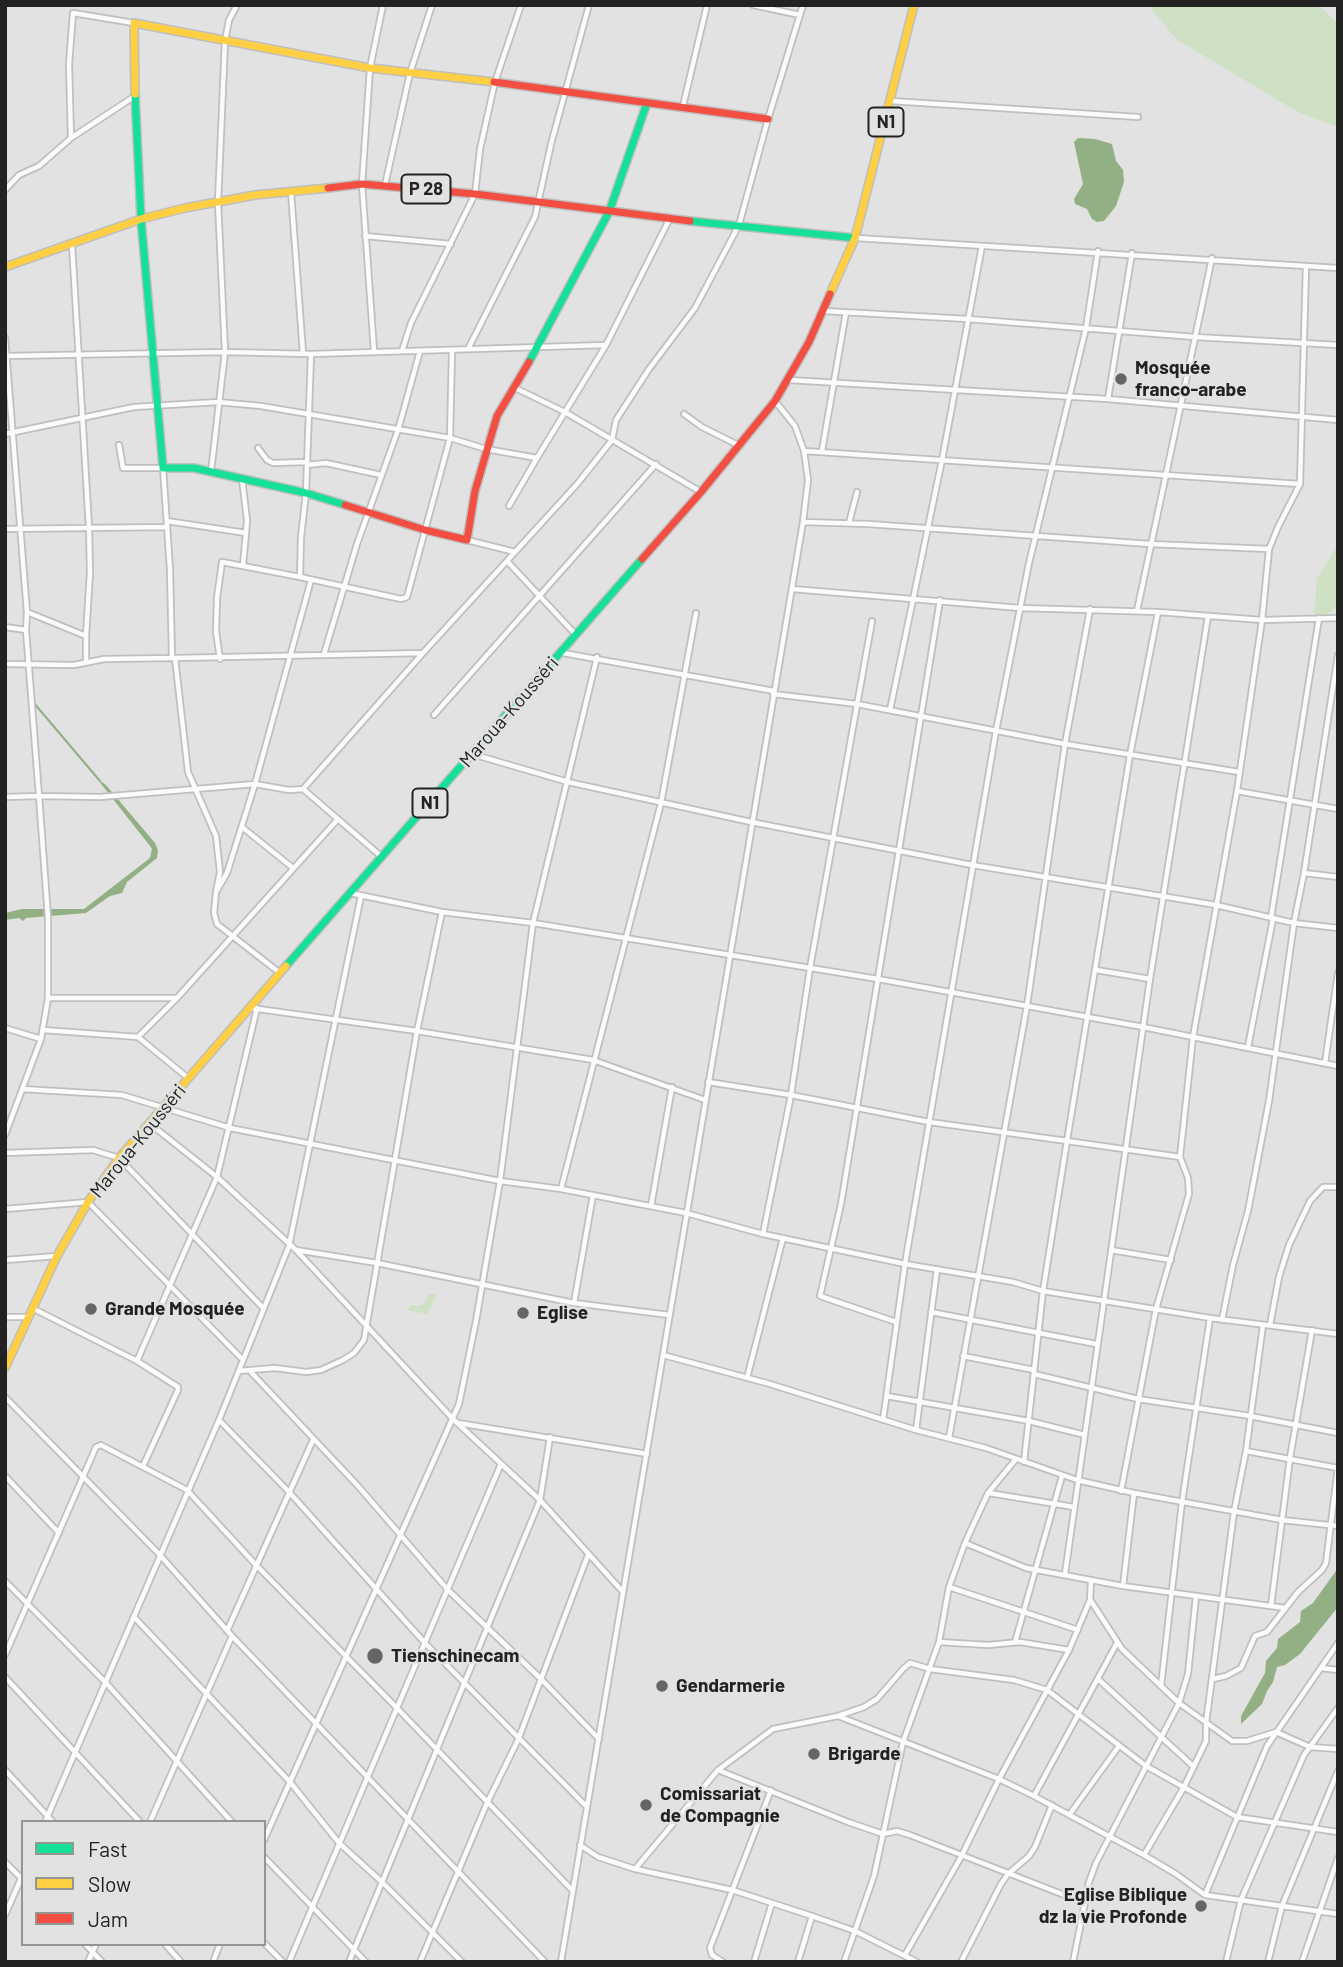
<!DOCTYPE html>
<html>
<head>
<meta charset="utf-8">
<style>
  body { margin:0 }
  #map { position:relative; width:1343px; height:1967px; overflow:hidden; background:#e1e2e1; font-family:Barlow,sans-serif }
  canvas { display:block }
  .frame { position:absolute; inset:0; border:7px solid #212221; pointer-events:none }
  .legend { position:absolute; left:21px; top:1820px; width:245px; height:126px; box-sizing:border-box; background:#e1e3e0; border:2px solid #949694; margin:0; padding:9px 12px; list-style:none; font-size:21px; color:#212221 }
  .legend li { display:flex; align-items:center; gap:14px; height:35px }
  .legend b { width:35px; border:2px solid #949694 }
</style>
</head>
<body>
<div id="map">
<canvas width="1343" height="1967"></canvas>
<div class="frame"></div>
<ul class="legend">
<li><b style="height:9px;background:#16e098"></b>Fast</li>
<li><b style="height:9px;background:#ffcf43"></b>Slow</li>
<li><b style="height:9px;background:#f24e42"></b>Jam</li>
</ul>
</div>
<script>
const ctx = document.querySelector('canvas').getContext('2d');
ctx.lineJoin = 'round';
function paint(path, color) { ctx.fillStyle = color; ctx.fill(path, 'evenodd'); }
const toPath = rows => new Path2D(rows.map(r => 'M' + r).join(''));
function strokePath(path, color, width, dash) { ctx.strokeStyle = color; ctx.lineWidth = width; ctx.lineCap = dash ? 'butt' : 'round'; ctx.setLineDash(dash || []); ctx.stroke(path); }
function label(font, color, halo, rows, align = 'center') {
  ctx.font = font + ' Barlow,sans-serif'; ctx.lineWidth = 5; ctx.setLineDash([]); ctx.textBaseline = 'middle'; ctx.strokeStyle = halo; ctx.fillStyle = color; for (const [text, x, y, turn = 0] of rows) {
    ctx.save(); ctx.translate(x, y); ctx.rotate((+turn || 0) * Math.PI / 180); ctx.textAlign = isNaN(turn) ? turn : align; if (halo) ctx.strokeText(text, 0, 0); ctx.fillText(text, 0, 0); ctx.restore();
  }
}
paint(toPath([
  [1148,5,1319,5,1338,24,1338,127,1298,112,1176,39],
  [1338,545,1338,606,1313,624,1317,578],
  [437,1293,428,1314,406,1310,412,1305,420,1306,425,1303,429,1294]
]), '#cee1c4');
paint(toPath([
  [1078,138,1095,139,1112,144,1116,161,1123,170,1124,182,1116,206,1104,221,1097,222,1092,219,1087,209,1075,204,1074,199,1083,184,1074,142],
  [98,780,105,784,155,843,158,850,157,858,127,882,122,893,110,896,86,913,26,918,23,921,19,918,5,920,5,913,22,909,84,909,150,858,152,849,150,846],
  [1338,1568,1338,1607,1300,1654,1285,1665,1277,1667,1273,1682,1267,1691,1262,1704,1241,1724,1241,1716,1265,1673,1266,1661,1277,1648,1278,1639,1300,1622,1301,1611,1313,1603]
]), '#93b084');
strokePath(toPath([
  [33,702,100,781]
]), '#93b084', 2);
const street = toPath([
  [753,5,800,15],
  [891,101,1138,117],
  [683,106,707,5],
  [71,138,69,64,73,13,134,23],
  [385,185,410,73,432,5],
  [5,190,19,175,39,166,71,138,135,96],
  [291,192,303,353],
  [365,236,451,244],
  [856,238,1338,268],
  [824,311,968,319,1195,337,1338,345],
  [5,338,27,612,26,630,5,627],
  [468,349,535,217,551,144,589,5],
  [374,351,362,184,370,68,383,5],
  [402,351,411,323,475,194,480,149,495,82,521,5],
  [311,354,306,493,301,537,300,577,401,599,407,597,450,438,452,351],
  [5,356,225,352,311,354,606,345],
  [789,380,1108,399,1338,420],
  [513,387,565,412,701,492],
  [1108,399,1132,253],
  [684,414,702,427,740,446],
  [5,434,134,407,218,402,261,406,450,438,486,449,537,458,606,345,670,218],
  [119,445,123,468,163,468,170,569,172,658,175,658,188,772,216,836,220,872,216,892],
  [258,448,267,460,273,463,307,462],
  [804,451,1300,484],
  [822,451,846,312],
  [307,465,326,463,381,475],
  [211,472,225,352,218,202,225,41,229,20,237,5],
  [509,506,537,458],
  [167,521,246,533,247,520,242,479],
  [803,522,868,524,1150,544,1269,549],
  [849,523,857,492],
  [5,529,167,527],
  [467,540,515,552],
  [507,561,576,635],
  [243,565,246,533],
  [792,589,1020,608,1158,612,1262,620,1338,618],
  [1137,611,1212,258],
  [27,612,86,636,90,572,89,528,72,244],
  [1158,612,1130,755,1067,1141,1180,1157,1193,1037,1237,791,1262,620,1269,549,1278,527,1300,484,1306,266],
  [563,653,774,691],
  [324,654,357,544,398,430,420,351],
  [175,658,423,653],
  [220,659,216,631,217,598,222,562,300,577],
  [86,662,86,636],
  [5,664,74,665,104,659,172,658],
  [773,694,857,704,1065,744,1239,772],
  [890,710,942,460,982,246],
  [434,715,656,464],
  [472,754,568,782,751,822,972,865,1216,905,1294,923,1338,928],
  [303,789,382,857],
  [1237,791,1338,809],
  [5,797,39,796,26,630],
  [242,827,293,868],
  [1304,873,1338,877],
  [350,893,442,912,533,923,878,979,1143,1027,1338,1066],
  [1271,918,1319,618],
  [1096,970,1150,979],
  [280,973,217,924,214,913,216,892,227,873,255,784,311,580],
  [48,998,177,998],
  [251,1008,417,1031,593,1060,705,1100],
  [5,1028,41,1039],
  [43,1030,138,1037,188,1078],
  [138,1037,177,998,338,819],
  [1248,1047,1273,919],
  [1325,1063,1338,973],
  [708,1082,791,1095,929,1122,1067,1141,1043,1291,1024,1462],
  [22,1089,122,1095,230,1128,500,1181,561,1189,686,1213,763,1234,905,1264,1013,1282,1043,1291,1210,1318,1338,1334],
  [149,1123,217,1177,296,1250,377,1263,574,1303,669,1315],
  [5,1135,41,1039,48,998,48,917,39,796,100,797,255,784,289,790,303,789,423,653,578,483,612,440,616,420,649,369,695,308,739,225,768,119,803,5],
  [5,1153,93,1150,119,1158,264,1309],
  [561,1189,661,803,696,613],
  [651,1206,672,1087],
  [5,1209,88,1202,243,1360],
  [763,1234,791,1095,810,968,872,621],
  [296,1250,453,1419,540,1500,623,1592],
  [1111,1250,1171,1260],
  [5,1260,57,1256],
  [574,1303,593,1195],
  [34,1309,137,1361,178,1387,178,1390,143,1466],
  [931,1312,1096,1344],
  [5,1317,27,1317],
  [1222,1320,1233,1265,1248,1211,1269,1101,1294,923,1304,873,1338,655],
  [896,1322,820,1296,841,1204,940,600],
  [1270,1325,1279,1277,1289,1245,1310,1201,1323,1187,1338,1187],
  [663,1355,770,1384,916,1430,986,1448,1077,1480,1134,1493,1282,1520,1338,1526],
  [963,1356,1034,1370],
  [137,1361,217,1177,257,1008],
  [239,1371,275,1368,306,1372,321,1370,343,1360,354,1353,364,1340,417,1031,442,912],
  [250,1371,358,1486,448,1590,541,1679,599,1739],
  [1034,1374,1138,1399,1250,1416,1338,1433],
  [747,1378,783,1238],
  [887,1396,1029,1421,1085,1435],
  [5,1397,159,1554,232,1636,545,1962],
  [219,1420,290,1493,424,1642,586,1806],
  [883,1420,905,1264,996,731,1029,563,1086,328,1098,251],
  [458,1423,647,1454],
  [916,1430,937,1269],
  [949,1438,1027,1006,1065,744,1090,609],
  [1246,1451,1338,1468],
  [1016,1459,988,1493,965,1543,1026,1568,1123,1586,1285,1608],
  [501,1464,397,1708,572,1890],
  [5,1476,59,1533],
  [1121,1491,1156,1309,1189,1194,1188,1178,1180,1157],
  [989,1493,1074,1507],
  [965,1543,949,1587,1078,1630],
  [1065,1574,1150,979,1208,616],
  [5,1581,106,1683,232,1822],
  [1123,1586,1134,1493],
  [1091,1601,1122,1649,1179,1703,1232,1741,1247,1741,1276,1732,1310,1747,1338,1749],
  [1271,1606,1290,1458,1312,1330],
  [134,1617,290,1782,339,1843,382,1882,462,1962],
  [227,1631,313,1440],
  [939,1642,988,1645,1020,1642,1069,1650],
  [1015,1642,1062,1476],
  [5,1655,96,1447,101,1445,187,1490,256,1565,397,1708,289,1962],
  [1321,1668,1338,1670],
  [5,1677,140,1822],
  [1098,1679,1194,1767],
  [1213,1679,1226,1676,1241,1668,1255,1636,1267,1632,1298,1592,1322,1570,1326,1563,1338,1467],
  [1161,1686,1182,1502,1210,1318],
  [838,1716,999,1779,1034,1796,1144,1855,1176,1874,1205,1895,1338,1914],
  [5,1770,53,1822],
  [1034,1796,1117,1643],
  [1069,1815,1119,1746],
  [45,1822,219,1420,289,1246,361,896],
  [150,1822,232,1636],
  [264,1840,459,1404,476,1321,500,1181,533,923,597,657],
  [580,1845,598,1857,635,1869,732,1890,812,1916,855,1931,917,1962],
  [1144,1855,1184,1787,1206,1741,1206,1723,1234,1512,1246,1451,1263,1325],
  [264,1857,366,1962],
  [5,1862,22,1879],
  [635,1869,718,1770],
  [1205,1895,1267,1746,1338,1643],
  [1085,1903,910,1835,897,1831,883,1834,848,1822,718,1770,773,1729,838,1716,864,1707,877,1699,903,1669,910,1663,930,1669,1014,1680,1047,1690,1146,1766,1237,1817,1338,1832],
  [5,1915,23,1874],
  [264,1943,283,1962],
  [85,1944,102,1962],
  [165,1944,181,1962],
  [905,1955,961,1857,999,1779,1069,1650,1090,1600,1091,1581],
  [88,1962,96,1944],
  [213,1962,220,1944],
  [349,1962,540,1500,550,1437],
  [420,1962,487,1803,518,1740,588,1555],
  [561,1962,803,522,808,480,804,451,795,426,775,401],
  [723,1962,712,1955,710,1948,771,1790],
  [754,1962,772,1903],
  [798,1962,812,1916],
  [844,1962,874,1876,903,1742,939,1642,949,1587],
  [961,1962,1001,1884,1008,1874,1029,1856,1035,1847,1052,1805],
  [1073,1962,1089,1882,1096,1863,1179,1703,1188,1674,1196,1596],
  [1226,1962,1241,1900,1304,1755,1338,1708],
  [1268,1962,1282,1906,1338,1771],
  [1302,1962,1338,1858]
]);
const fast = toPath([
  [135,94,141,219,163,468,194,468,306,493,345,505],
  [690,221,855,238],
  [529,362,609,212,647,103],
  [286,966,642,559]
]);
const slow = toPath([
  [135,94,134,23,370,68,494,82],
  [5,267,141,219,185,208,255,195,328,188],
  [830,294,855,238,914,5],
  [5,1368,57,1256,88,1202,119,1158,286,966]
]);
const jam = toPath([
  [494,82,768,119],
  [328,188,362,184,475,194,690,221],
  [345,505,425,530,467,540,475,491,497,416,529,362],
  [642,559,701,492,775,401,809,342,830,294]
]);
strokePath(street, '#bebfbe', 8);
strokePath(fast, '#bebfbe', 10);
strokePath(slow, '#bebfbe', 10);
strokePath(jam, '#bebfbe', 10);
strokePath(street, '#fafbfa', 4.5);
strokePath(fast, '#16e098', 7);
strokePath(slow, '#ffcf43', 7);
strokePath(jam, '#f24e42', 7);
for (const [x, y, r, color] of [
  [1121,379,7,"#646564"],
  [91,1309,7,"#646564"],
  [523,1313,7,"#646564"],
  [375,1656,9,"#646564"],
  [662,1686,7,"#646564"],
  [814,1754,7,"#646564"],
  [646,1805,7,"#646564"],
  [1201,1906,7,"#646564"]
]) { const dot = new Path2D(); dot.arc(x, y, r, 0, 2 * Math.PI); ctx.fillStyle = color; ctx.fill(dot); strokePath(dot, '#e1e3e0', 2.5); }
for (const [x, y, w] of [
  [886,122,35],
  [426,189,49],
  [430,803,35]
]) { const box = new Path2D(); box.roundRect(x - w / 2, y - 14.5, w, 29, 5); ctx.fillStyle = '#e1e3e0'; ctx.fill(box); strokePath(box, '#212221', 2); }
label('bold 18px', '#212221', null, [
  ["N1",886,122],
  ["P 28",426,189],
  ["N1",430,803]
]);
label('bold 19px', '#212221', '#e1e3e0', [
  ["Mosquée",1135,368],
  ["franco-arabe",1135,390],
  ["Grande Mosquée",105,1309],
  ["Eglise",537,1313],
  ["Tienschinecam",391,1656],
  ["Gendarmerie",676,1686],
  ["Brigarde",828,1754],
  ["Comissariat",660,1794],
  ["de Compagnie",660,1816],
  ["Eglise Biblique",1187,1895,"right"],
  ["dz la vie Profonde",1187,1917,"right"]
], 'left');
label('19px', '#212221', '#e1e3e0', [
  ["Maroua-Kousséri",509,712,-49],
  ["Maroua-Kousséri",138,1141,-51]
]);
</script>
</body>
</html>
